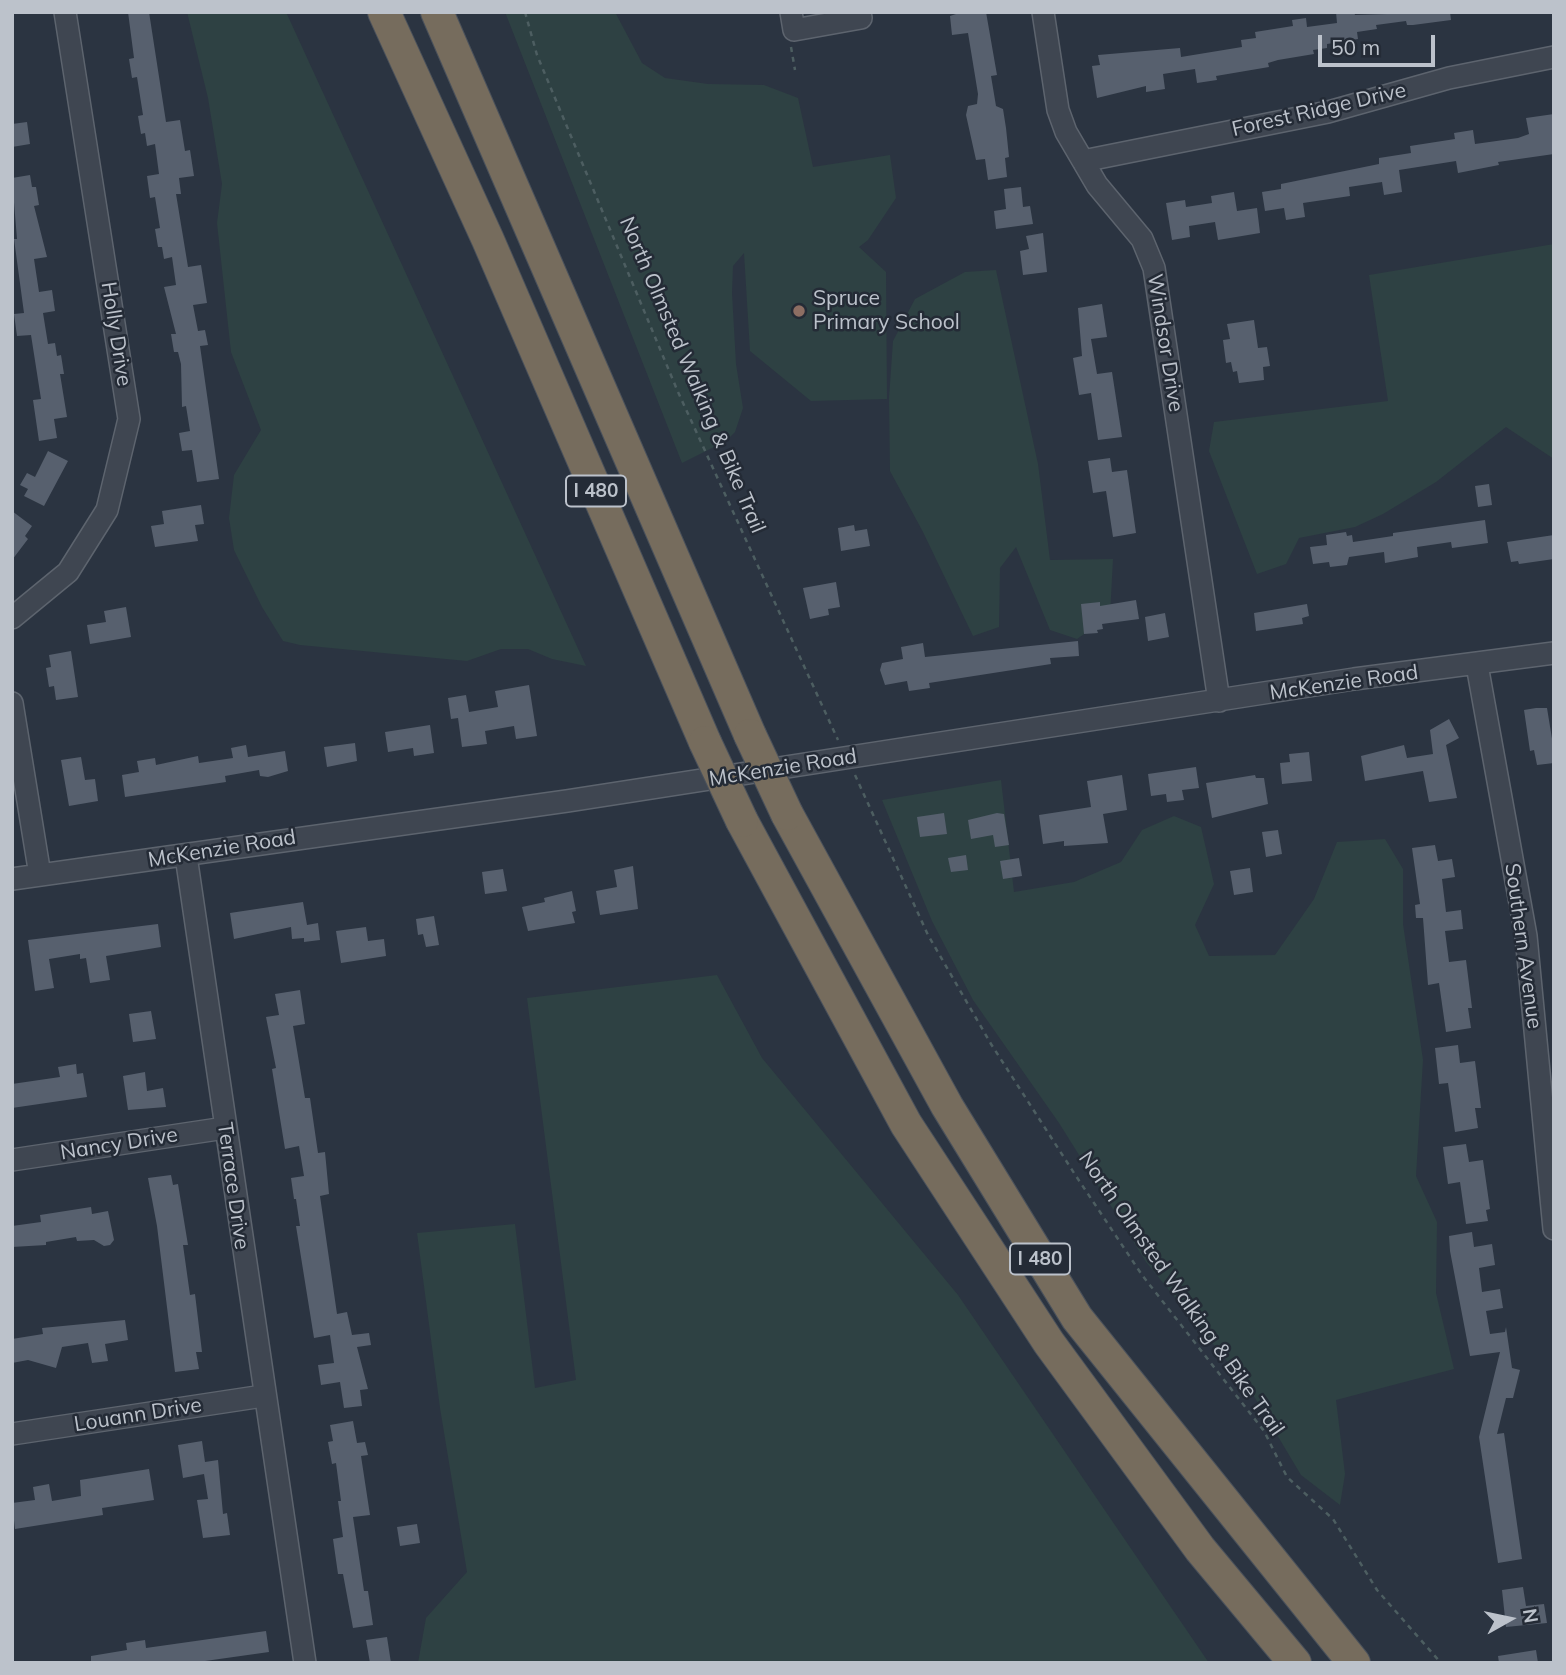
<!DOCTYPE html>
<html>
<head>
<meta charset="utf-8">
<style>
  body { margin:0 }
  #map { position:relative; width:1566px; height:1675px; overflow:hidden; background:#2b3441; font-family:Mulish,sans-serif }
  canvas { display:block }
  .frame { position:absolute; inset:0; border:14px solid #bcc2cb; pointer-events:none }
  .north { position:absolute; left:1475px; top:1584px; width:70px; height:70px; -webkit-text-stroke:5px #242b36; paint-order:stroke; rotate:81deg; font-size:19px; font-weight:700; line-height:28px; text-align:center; color:#bcc2cb }
  .north::after { content:''; display:block; margin:auto; width:24px; height:32px; background:#bcc2cb; clip-path:polygon(50% 0,100% 100%,50% 72%,0 100%) }
  .scale { position:absolute; left:1318px; top:35px; width:117px; height:32px; box-sizing:border-box; border:4px solid #bcc2cb; border-top:0; padding-left:9px; font-size:21px; line-height:24px; white-space:nowrap; color:#bcc2cb; -webkit-text-stroke:5px #242b36; paint-order:stroke }
</style>
</head>
<body>
<div id="map">
<canvas width="1566" height="1675"></canvas>
<div class="frame"></div>
<div class="north">N</div>
<div class="scale">50 m</div>
</div>
<script>
const ctx = document.querySelector('canvas').getContext('2d');
ctx.lineJoin = 'round';
function paint(path, color) { ctx.fillStyle = color; ctx.fill(path, 'evenodd'); }
const toPath = rows => new Path2D(rows.map(r => 'M' + r).join(''));
function strokePath(path, color, width, dash) { ctx.strokeStyle = color; ctx.lineWidth = width; ctx.lineCap = dash ? 'butt' : 'round'; ctx.setLineDash(dash || []); ctx.stroke(path); }
function label(font, color, halo, rows, align = 'center') {
  ctx.font = font + ' Mulish,sans-serif'; ctx.lineWidth = 5; ctx.setLineDash([]); ctx.textBaseline = 'middle'; ctx.strokeStyle = halo; ctx.fillStyle = color; for (const [text, x, y, turn = 0] of rows) {
    ctx.save(); ctx.translate(x, y); ctx.rotate((+turn || 0) * Math.PI / 180); ctx.textAlign = isNaN(turn) ? turn : align; if (halo) ctx.strokeText(text, 0, 0); ctx.fillText(text, 0, 0); ctx.restore();
  }
}
paint(toPath([
  [187,12,286,12,586,666,552,659,528,649,501,649,467,661,300,645,283,641,262,607,234,550,229,518,234,475,261,430,231,352,217,223,222,184,208,98],
  [505,12,615,12,642,63,665,78,708,84,764,85,798,98,813,167,890,155,896,198,868,240,859,247,886,272,887,399,811,401,750,351,744,253,733,266,732,293,736,364,743,408,735,432,726,441,682,463],
  [1554,244,1554,459,1506,427,1436,482,1383,514,1355,527,1299,538,1286,564,1257,574,1209,451,1214,422,1388,401,1369,275],
  [996,270,1038,464,1050,560,1113,559,1110,616,1077,639,1050,630,1016,547,1000,568,999,627,973,636,923,532,890,471,889,398,893,341,915,299,965,272],
  [1001,780,1014,892,1074,882,1121,862,1142,830,1174,816,1201,827,1214,884,1195,925,1209,956,1275,955,1314,899,1337,842,1385,839,1403,869,1403,924,1423,1060,1416,1176,1437,1222,1436,1293,1454,1369,1336,1400,1345,1474,1340,1505,1301,1475,1249,1388,1146,1262,1059,1123,973,1000,932,921,882,800],
  [717,975,762,1058,958,1295,1209,1663,418,1663,426,1618,467,1572,440,1408,417,1233,515,1224,535,1388,576,1380,527,998]
]), '#2e4143');
paint(toPath([
  [128,12,149,12,166,122,180,120,185,151,190,150,194,176,179,178,181,194,176,194,188,267,201,265,207,303,193,305,198,331,205,330,208,345,200,346,219,479,197,482,192,450,182,451,179,433,190,431,186,406,182,407,181,364,178,352,174,352,171,334,176,334,164,287,176,285,172,257,164,259,162,247,158,247,155,229,160,228,155,197,150,198,147,176,159,174,155,144,147,146,145,133,141,134,138,116,143,115,137,77,132,78,129,59,134,58],
  [962,12,986,12,997,75,991,76,996,106,1003,109,1006,128,1009,157,1005,158,1007,177,988,180,985,159,976,160,966,115,968,106,977,104,978,94,968,33,952,35,950,16],
  [1336,12,1354,12,1355,15,1450,12,1451,20,1413,25,1407,25,1406,21,1376,25,1377,29,1357,32,1358,39,1327,44,1327,48,1313,50,1314,54,1278,60,1268,63,1269,67,1216,76,1217,80,1197,83,1195,69,1163,74,1165,89,1146,92,1146,86,1097,98,1092,66,1100,65,1098,55,1180,48,1181,57,1242,47,1241,40,1256,38,1255,32,1293,26,1292,20,1306,18,1307,27,1337,23],
  [1554,114,1554,154,1498,162,1499,165,1458,173,1456,161,1399,170,1402,192,1384,195,1382,182,1349,187,1350,196,1303,203,1305,217,1286,220,1284,208,1265,211,1262,192,1281,189,1281,184,1379,164,1379,158,1411,153,1410,146,1455,139,1454,133,1473,130,1475,144,1518,138,1529,134,1526,118],
  [27,122,30,144,12,147,12,124],
  [30,175,32,187,36,187,39,205,34,206,47,257,34,259,39,292,52,290,55,311,43,313,48,344,55,343,57,356,61,355,64,374,60,374,67,417,54,419,57,438,39,441,33,400,41,399,31,335,17,336,14,314,24,313,14,239,17,239,12,178],
  [1021,187,1023,207,1030,206,1033,224,996,229,994,211,1006,209,1004,189],
  [1234,192,1237,211,1257,208,1260,233,1218,240,1215,222,1189,226,1190,237,1172,240,1166,203,1185,200,1186,207,1212,203,1211,196],
  [1043,233,1047,272,1023,275,1020,251,1029,249,1026,236],
  [1102,304,1107,337,1091,339,1097,374,1112,372,1122,437,1098,440,1091,393,1079,395,1073,358,1082,356,1078,308],
  [1254,320,1258,348,1267,347,1270,366,1263,367,1264,380,1239,383,1237,371,1233,372,1231,362,1226,363,1223,340,1230,339,1227,324],
  [48,451,68,461,44,506,24,496,28,489,20,485,27,473,35,477],
  [1110,458,1112,472,1127,470,1136,533,1113,537,1106,491,1093,493,1088,461],
  [1489,484,1492,505,1478,507,1475,486],
  [201,505,204,524,195,525,198,541,155,547,151,526,164,524,162,511],
  [12,511,32,526,25,536,28,539,12,560],
  [1485,520,1488,543,1452,548,1451,542,1417,547,1418,557,1385,563,1384,552,1349,557,1347,565,1330,567,1329,562,1313,564,1310,547,1327,545,1326,535,1346,532,1347,536,1352,535,1353,542,1393,536,1393,533],
  [854,525,855,531,867,529,870,546,841,551,838,528],
  [1554,535,1554,559,1519,564,1518,561,1511,562,1507,542],
  [836,582,840,607,828,609,829,615,810,619,803,588],
  [1136,600,1139,619,1102,624,1103,629,1097,630,1098,633,1084,634,1081,604,1100,602,1100,606],
  [1307,604,1309,616,1302,618,1303,624,1256,631,1254,613],
  [126,607,131,637,90,644,87,625,106,622,104,611],
  [1165,613,1169,637,1148,641,1145,617],
  [1078,641,1079,656,1050,658,1051,664,929,683,930,688,909,691,907,681,885,685,880,670,882,663,903,659,901,647,923,643,925,657],
  [71,651,78,697,56,700,54,686,49,687,46,668,51,667,49,655],
  [529,685,537,736,516,739,514,726,485,731,487,744,462,747,458,718,451,719,448,698,466,695,469,712,498,707,495,691],
  [1536,708,1547,708,1554,751,1554,763,1537,765,1534,750,1530,751,1524,710],
  [1449,719,1459,738,1446,745,1457,798,1429,802,1423,771,1365,781,1361,756,1404,745,1407,758,1433,754,1430,730],
  [430,725,434,753,414,756,413,748,388,752,385,732],
  [355,743,357,761,327,767,324,747],
  [246,745,248,757,285,751,288,771,268,777,260,776,259,770,225,776,226,782,125,797,122,775,139,772,137,761,155,758,156,765,198,756,199,763,233,758,231,748],
  [1309,752,1312,781,1282,784,1280,763,1290,762,1289,754],
  [81,757,85,780,95,779,98,801,69,806,61,760],
  [1196,767,1199,788,1182,790,1184,800,1167,802,1166,794,1151,796,1148,774],
  [1122,775,1127,810,1103,814,1108,843,1064,846,1064,841,1043,844,1039,815,1091,807,1087,781],
  [1255,775,1256,778,1264,778,1268,804,1212,818,1206,783],
  [944,813,947,834,920,837,917,817],
  [997,813,1004,814,1009,845,995,847,993,835,971,839,968,820],
  [1278,830,1282,854,1266,857,1262,832],
  [1435,845,1438,861,1452,859,1455,877,1442,879,1446,912,1461,910,1463,929,1445,931,1449,962,1466,960,1472,1008,1468,1008,1471,1028,1446,1032,1439,983,1428,985,1423,918,1416,918,1415,905,1420,904,1412,848],
  [966,855,968,870,951,872,948,858],
  [1019,858,1022,876,1003,879,1000,861],
  [633,866,638,909,600,915,596,891,617,887,614,870],
  [1250,868,1253,892,1234,895,1230,871],
  [503,869,507,891,485,894,482,872],
  [572,891,576,911,572,912,575,923,528,931,522,907,545,902,544,898],
  [303,902,307,925,318,923,320,940,304,942,304,938,292,939,291,927,234,939,230,913],
  [434,916,439,945,426,947,423,934,418,935,416,919],
  [158,924,161,947,106,956,110,980,90,983,86,958,80,959,80,954,49,959,54,988,35,991,28,940],
  [366,927,368,941,384,939,386,956,341,963,336,931],
  [300,990,305,1024,293,1026,305,1098,310,1098,318,1153,325,1152,329,1194,320,1196,337,1314,347,1312,352,1335,369,1333,371,1345,357,1347,368,1389,360,1390,362,1406,344,1408,340,1382,321,1385,318,1365,334,1363,330,1335,314,1338,296,1226,300,1226,296,1199,294,1199,291,1178,304,1176,299,1146,285,1149,272,1069,276,1068,266,1017,279,1015,275,994],
  [151,1011,156,1039,133,1042,129,1014],
  [1458,1045,1460,1063,1475,1061,1481,1108,1475,1108,1478,1128,1455,1132,1448,1083,1439,1084,1435,1048],
  [76,1064,77,1074,83,1073,87,1097,12,1108,12,1084,60,1077,58,1067],
  [145,1072,147,1091,163,1088,166,1107,128,1110,123,1076],
  [1466,1144,1469,1162,1483,1160,1490,1209,1486,1210,1488,1221,1466,1224,1460,1182,1448,1184,1443,1147],
  [171,1175,173,1185,178,1184,188,1245,183,1245,190,1295,195,1294,202,1352,196,1352,199,1369,175,1372,157,1226,148,1178],
  [91,1207,92,1214,108,1211,114,1240,110,1245,104,1246,94,1240,77,1241,76,1237,46,1242,46,1245,12,1247,12,1226,41,1222,40,1215],
  [1472,1232,1474,1247,1492,1244,1495,1265,1479,1268,1482,1292,1500,1289,1503,1308,1486,1311,1490,1334,1505,1332,1506,1327,1512,1368,1520,1370,1513,1398,1506,1398,1497,1434,1504,1433,1522,1559,1498,1563,1479,1437,1500,1352,1470,1356,1450,1251,1449,1236],
  [125,1320,128,1340,105,1344,108,1361,92,1363,88,1343,62,1347,56,1368,28,1360,12,1363,12,1339,43,1334,42,1328],
  [353,1421,357,1443,365,1442,368,1455,361,1456,370,1515,353,1517,364,1591,368,1591,373,1625,353,1628,343,1574,338,1574,333,1539,343,1537,338,1501,341,1501,336,1463,332,1464,328,1442,333,1441,330,1425],
  [202,1441,205,1462,218,1460,223,1514,227,1513,230,1535,203,1538,197,1500,208,1499,204,1474,183,1478,178,1445],
  [149,1469,154,1500,102,1508,103,1515,15,1529,12,1503,35,1500,33,1487,49,1484,52,1501,81,1496,80,1480],
  [417,1524,420,1543,400,1546,397,1527],
  [1523,1587,1526,1606,1544,1604,1547,1623,1506,1627,1502,1590],
  [266,1631,269,1652,191,1663,91,1663,91,1656,127,1650,126,1643,145,1640,146,1648],
  [387,1637,391,1663,370,1663,366,1640],
  [1536,1650,1538,1663,1499,1663,1498,1656]
]), '#57606e');
const minor = toPath([
  [791,12,794,30,861,18,860,12],
  [1043,12,1058,110,1066,132,1097,185,1142,239,1154,268,1219,701],
  [1083,161,1328,112,1449,78,1554,57],
  [12,618,68,572,107,510,129,419,65,12],
  [1477,665,1526,936,1554,1229],
  [12,703,40,875],
  [186,856,305,1663],
  [12,879,567,801,1354,679,1554,653],
  [12,1160,225,1128],
  [12,1434,263,1396]
]);
const highway = toPath([
  [384,12,488,240,705,742],
  [437,12,750,735],
  [787,814,947,1106,1077,1318,1354,1663],
  [742,821,906,1124,1049,1343,1200,1549,1295,1663]
]);
strokePath(minor, '#5d646e', 24);
strokePath(highway, '#4a515b', 34);
strokePath(toPath([
  [525,12,537,55,678,392,838,740],
  [791,47,795,70],
  [855,775,928,935,991,1044,1074,1173,1142,1275,1264,1431,1287,1477,1333,1519,1377,1590,1441,1663]
]), '#4d5e61', 2.5, [5, 5]);
strokePath(minor, '#3f4651', 21);
strokePath(highway, '#766c5d', 32);
const highwayBridge = toPath([
  [750,735,787,814],
  [705,742,742,821]
]);
strokePath(highwayBridge, '#4a515b', 34, []);
strokePath(highwayBridge, '#766c5d', 32);
for (const [x, y, r, color] of [
  [799,311,7,"#8d6e63"]
]) { const dot = new Path2D(); dot.arc(x, y, r, 0, 2 * Math.PI); ctx.fillStyle = color; ctx.fill(dot); strokePath(dot, '#242b36', 2.5); }
for (const [x, y, w] of [
  [596,491,60],
  [1040,1259,60]
]) { const box = new Path2D(); box.roundRect(x - w / 2, y - 15.5, w, 31, 5); ctx.fillStyle = '#242b36'; ctx.fill(box); strokePath(box, '#bcc2cb', 2); }
label('bold 19px', '#bcc2cb', null, [
  ["I 480",596,491],
  ["I 480",1040,1259]
]);
label('21px', '#bcc2cb', '#242b36', [
  ["Forest Ridge Drive",1319,110,-13],
  ["Holly Drive",116,334,81],
  ["Windsor Drive",1165,343,81],
  ["North Olmsted Walking & Bike Trail",692,375,67],
  ["McKenzie Road",1344,683,-8],
  ["McKenzie Road",783,768,-9],
  ["McKenzie Road",222,849,-9],
  ["Southern Avenue",1523,946,82],
  ["Nancy Drive",119,1144,-9],
  ["Terrace Drive",233,1186,82],
  ["North Olmsted Walking & Bike Trail",1181,1294,55],
  ["Louann Drive",138,1415,-9]
]);
label('21px', '#bcc2cb', '#242b36', [
  ["Spruce",813,299],
  ["Primary School",813,323]
], 'left');
</script>
</body>
</html>
